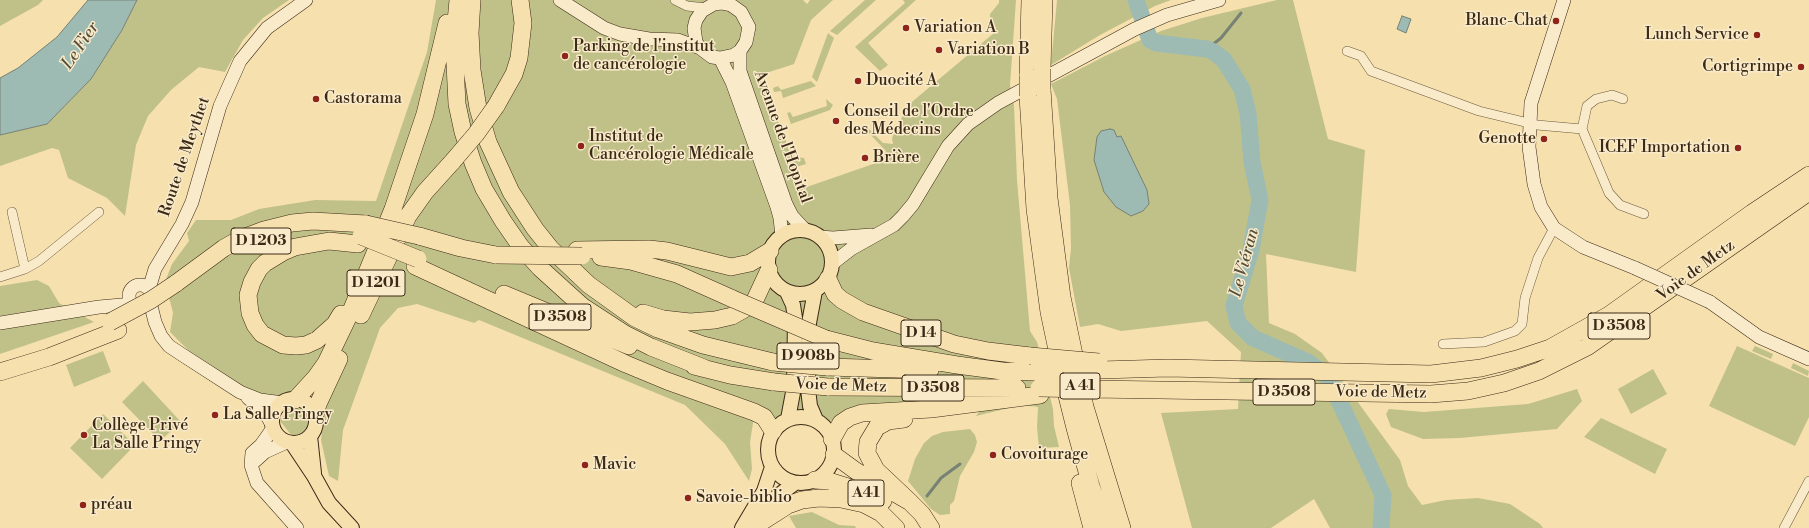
<!DOCTYPE html>
<html>
<head>
<meta charset="utf-8">
<style>
  body { margin:0 }
  canvas { display:block; background:#f6e0ae }
</style>
</head>
<body>
<canvas width="1809" height="528"></canvas>
<script>
const ctx = document.querySelector('canvas').getContext('2d');
ctx.lineJoin = 'round';
function paint(path, color) { ctx.fillStyle = color; ctx.fill(path, 'evenodd'); }
const toPath = rows => new Path2D(rows.map(r => 'M' + r).join(''));
function strokePath(path, color, width, dash) { ctx.strokeStyle = color; ctx.lineWidth = width; ctx.lineCap = dash ? 'butt' : 'round'; ctx.setLineDash(dash || []); ctx.stroke(path); }
function label(font, color, halo, rows, align = 'center') {
  ctx.font = font + ' "Libre Bodoni",serif'; ctx.lineWidth = 3; ctx.setLineDash([]); ctx.textBaseline = 'middle'; ctx.strokeStyle = halo; ctx.fillStyle = color; for (const [text, x, y, turn = 0] of rows) {
    ctx.save(); ctx.translate(x, y); ctx.rotate((+turn || 0) * Math.PI / 180); ctx.textAlign = isNaN(turn) ? turn : align; if (halo) ctx.strokeText(text, 0, 0); ctx.fillText(text, 0, 0); ctx.restore();
  }
}
paint(toPath([
  [0,0,43,0,38,5,0,26],
  [137,0,289,0,263,18,243,40,225,72,199,67,171,90,148,116,136,145,125,216,107,198,68,178,59,150,52,148,0,166,0,135,47,124,91,79,122,30],
  [436,0,803,0,807,4,810,0,833,0,811,20,794,64,760,75,765,89,769,89,774,104,774,109,769,111,772,121,776,120,780,124,790,153,796,157,804,158,806,164,793,168,801,189,876,163,875,160,881,158,886,151,867,131,868,128,883,143,893,144,892,138,903,115,913,101,994,33,996,28,990,19,990,14,999,3,999,0,1016,0,1010,85,1014,105,1017,180,1030,331,1037,342,1039,350,1053,409,1054,426,1059,447,1039,448,1037,427,1038,407,1021,405,976,416,986,402,856,422,754,417,750,442,752,469,749,481,725,444,685,405,479,320,474,323,417,304,398,308,380,328,343,430,338,481,329,476,321,440,325,410,295,393,267,398,246,388,190,352,170,332,173,313,165,282,172,264,189,241,187,233,196,220,231,220,259,209,315,200,376,201,427,52],
  [865,0,876,0,837,35,830,31],
  [903,0,916,0,868,43,888,65,880,71,855,47,905,3],
  [1057,0,1171,0,1155,6,1100,35,1051,65],
  [1277,0,1293,0,1328,139,1365,150,1356,272,1266,254,1269,323,1295,334,1322,353,1400,460,1408,486,1422,505,1446,500,1478,498,1510,504,1540,524,1543,528,1330,528,1314,499,1271,528,1192,528,1161,413,1238,409,1241,352,1207,321,1121,331,1098,324,1080,327,1069,268,1071,248,1070,205,1057,99,1051,84,1105,56,1161,31,1202,18],
  [828,33,834,38,817,82,812,77],
  [811,81,816,86,783,98,781,91,774,92,773,88,778,86,781,90],
  [826,99,833,105,830,110,791,124,787,113,790,112,793,117,827,106],
  [37,280,49,286,59,303,94,322,0,354,0,286],
  [1737,346,1809,378,1809,417,1795,446,1709,406],
  [1755,346,1773,354,1771,359,1752,351],
  [103,351,111,372,74,387,66,365],
  [1793,363,1809,371,1808,376,1791,368],
  [1653,369,1667,394,1631,414,1618,389],
  [143,381,181,422,160,441,122,402],
  [1577,389,1582,401,1557,429,1460,438,1423,439,1391,427,1386,414,1389,409,1424,412,1528,404],
  [293,408,299,408,304,412,308,423,306,431,302,434,292,436,280,421,287,409],
  [103,414,135,445,102,479,70,448],
  [1601,418,1667,449,1655,474,1584,437],
  [970,429,975,435,977,442,974,452,960,476,954,501,950,505,950,514,940,515,931,509,908,481,915,459,924,443,932,436,943,432],
  [812,512,839,525,855,526,856,528,796,528,789,516]
]), '#c0c188');
const water = toPath([
  [88,0,137,0,122,30,91,79,47,124,0,135,0,78,18,68,57,37,88,0],
  [1402,16,1411,19,1406,33,1397,29,1402,16],
  [1110,129,1114,130,1117,137,1121,136,1147,190,1149,204,1143,211,1131,216,1116,207,1104,192,1094,160,1097,137,1101,131,1110,129]
]);
paint(water, '#9ebbb3');
strokePath(water, '#778175', 1);
strokePath(toPath([
  [1207,49,1221,38,1241,13],
  [927,496,941,478,960,464]
]), '#778175', 3);
strokePath(toPath([
  [1136,0,1150,40,1156,43,1207,49,1214,52,1224,60,1242,89,1248,113,1252,162,1260,200,1251,250,1234,306,1238,323,1253,338,1308,362,1328,377,1383,495,1381,528]
]), '#9ebbb3', 17);
const street = toPath([
  [675,0,687,6,706,8],
  [1347,51,1361,56,1371,71,1479,111,1537,125,1582,129,1587,106,1596,99,1612,95,1623,99],
  [1582,129,1609,193,1620,205,1644,214],
  [25,269,39,261,99,212],
  [0,277,25,269,12,212],
  [1443,344,1484,342,1515,331,1522,324,1525,298,1538,258,1554,228],
  [1784,528,1809,481]
]);
const secondary = toPath([
  [560,0,604,28,620,34,649,39,678,40,700,48,712,57,720,58,734,55,740,51,746,42,749,27,741,12,731,5,721,3,714,4,702,11,696,20,694,28,696,42,700,48],
  [1564,0,1531,103,1529,147,1534,184,1541,207,1554,228,1583,247,1635,268],
  [740,51,740,71,786,204,792,216,805,230],
  [720,58,732,82,777,207,780,218,782,236],
  [820,237,833,238,871,235],
  [833,263,851,249,894,225,903,216,913,204,948,146,968,124,998,103,1135,29,1167,15,1219,0],
  '129 296a11 11 0 1 1 22 0a11 11 0 1 1-22 0Z',
  [149,289,155,269,182,224,192,202,220,106,240,61,267,28,306,0],
  [150,302,155,322,161,336,169,346,181,354,240,392,260,400,283,403],
  [1710,302,1759,337,1809,359],
  [0,323,99,307,133,304],
  [248,398,266,414,272,425],
  [273,428,261,445,252,453,251,465,257,483,297,528],
  [255,461,265,452,287,442]
]);
const primary = toPath([
  '768 262a32 32 0 1 1 64 0a32 32 0 1 1-64 0Z',
  [815,291,809,323,808,389,810,406,816,420],
  [787,292,793,305,795,318,794,387,788,419],
  '272 421a22 22 0 1 1 44 0a22 22 0 1 1-44 0Z',
  '768 450a33 33 0 1 1 66 0a33 33 0 1 1-66 0Z',
  [310,436,314,473],
  [292,443,314,476,329,503,352,528],
  [755,513,795,483],
  [742,528,764,491,772,467]
]);
const highway = toPath([
  [458,0,454,44,457,104,463,132,473,163,484,189,503,221,521,247,540,268,582,306,625,334,651,347,704,368],
  [472,0,470,33,472,70,478,108,488,142,511,192,535,229,551,249,589,285,635,318,658,329,703,345,773,362],
  [1042,69,1044,0],
  [1028,76,1030,0],
  [1042,89,1049,198,1062,297,1085,407,1122,528],
  [1028,96,1035,209,1049,312,1065,388,1075,428,1091,486,1106,528],
  [496,106,514,74,519,58,523,23,520,0],
  [419,236,461,248,496,255],
  [577,250,649,249,667,251,731,267,750,263,770,251],
  [601,257,631,261,677,274,733,299],
  [415,266,626,364,667,381,754,412,764,417,773,431],
  [828,279,835,294,842,300,863,312,954,344,988,351,1030,356],
  [175,284,224,248,240,239,264,230,292,223,313,221,366,224],
  [504,294,629,346],
  [643,313,663,319,690,322,715,320,732,316,748,307,755,300,769,270],
  [341,314,335,324,317,340,306,345,296,346,283,345,262,334,255,325,250,313,248,295,252,282,259,269,265,263,283,252,295,247,329,241,358,244],
  [361,315,408,216,425,192,453,161],
  [826,339,873,351,957,365,1002,371,1035,372],
  [694,366,730,375,774,382],
  [827,367,930,370],
  [1101,370,1168,368,1431,374,1481,368,1517,359,1550,348,1609,315,1752,213,1809,175],
  [0,372,49,357,118,330],
  [828,387,1017,388],
  [1091,389,1431,394,1468,391,1504,383,1539,371,1587,347,1809,192],
  [295,400,316,377,326,363,352,309,393,209,425,114,447,23],
  [315,415,318,404,339,359],
  [904,419,888,421,877,427,868,442,867,453,876,470,910,502],
  [832,439,841,423,850,417,862,413,931,409,1040,395],
  [834,455,856,471,910,502,922,514,931,528],
  [815,480,829,481,858,490,873,495,883,501],
  [1080,483,1092,528],
  [752,528,788,505,802,500,819,498,841,499,864,504,881,513,896,528]
]);
strokePath(street, '#6a583d', 10);
strokePath(secondary, '#3c2a17', 14);
strokePath(primary, '#3c2a17', 16);
strokePath(highway, '#3c2a17', 18);
strokePath(street, '#f9ebca', 9);
strokePath(secondary, '#f9ebca', 13);
strokePath(primary, '#f6e0ae', 14);
strokePath(highway, '#f6e0ae', 17);
const secondaryBridge = toPath([
  [1635,268,1710,302]
]);
const highwayBridge = toPath([
  [1042,69,1042,89],
  [1028,96,1028,76],
  [453,161,476,134,496,106],
  [366,224,419,236],
  [361,236,418,259],
  [496,255,582,256],
  [733,299,826,339],
  [110,322,151,300,175,284],
  [1030,356,1099,362],
  [773,362,827,367],
  [1035,372,1091,371],
  [774,382,828,387],
  [1039,388,1091,389]
]);
strokePath(secondaryBridge, '#3c2a17', 14, []);
strokePath(highwayBridge, '#3c2a17', 18, []);
strokePath(secondaryBridge, '#f9ebca', 13);
strokePath(highwayBridge, '#f6e0ae', 17);
for (const [x, y, r, color] of [
  [1556,21,4,"#8f2418"],
  [906,28,4,"#8f2418"],
  [1757,35,4,"#8f2418"],
  [939,50,4,"#8f2418"],
  [565,56,4,"#8f2418"],
  [1801,67,4,"#8f2418"],
  [858,81,4,"#8f2418"],
  [316,99,4,"#8f2418"],
  [836,121,4,"#8f2418"],
  [1544,139,4,"#8f2418"],
  [581,146,4,"#8f2418"],
  [1738,148,4,"#8f2418"],
  [865,158,4,"#8f2418"],
  [215,415,4,"#8f2418"],
  [84,435,4,"#8f2418"],
  [993,455,4,"#8f2418"],
  [585,465,4,"#8f2418"],
  [688,498,4,"#8f2418"],
  [83,505,4,"#8f2418"]
]) { const dot = new Path2D(); dot.arc(x, y, r, 0, 2 * Math.PI); ctx.fillStyle = color; ctx.fill(dot); strokePath(dot, '#f9ebca', 1.5); }
for (const [x, y, w] of [
  [261,241,60],
  [376,283,58],
  [560,317,62],
  [1619,326,62],
  [921,333,40],
  [808,356,62],
  [1080,386,40],
  [933,388,62],
  [1284,392,62],
  [866,493,36]
]) { const box = new Path2D(); box.roundRect(x - w / 2, y - 13, w, 26, 3); ctx.fillStyle = '#f9ebca'; ctx.fill(box); strokePath(box, '#3c2a17', 1); }
label('bold 15px', '#3c2a17', null, [
  ["D 1203",261,241],
  ["D 1201",376,283],
  ["D 3508",560,317],
  ["D 3508",1619,326],
  ["D 14",921,333],
  ["D 908b",808,356],
  ["A 41",1080,386],
  ["D 3508",933,388],
  ["D 3508",1284,392],
  ["A41",866,493]
]);
label('16px', '#3c2a17', '#f9ebca', [
  ["Blanc-Chat",1548,21,"right"],
  ["Variation A",914,28],
  ["Lunch Service",1749,35,"right"],
  ["Parking de l'institut",573,47],
  ["de cancérologie",573,65],
  ["Variation B",947,50],
  ["Cortigrimpe",1793,67,"right"],
  ["Duocité A",866,81],
  ["Castorama",324,99],
  ["Conseil de l'Ordre",844,112],
  ["des Médecins",844,130],
  ["Institut de",589,137],
  ["Cancérologie Médicale",589,155],
  ["Genotte",1536,139,"right"],
  ["ICEF Importation",1730,148,"right"],
  ["Brière",873,158],
  ["La Salle Pringy",223,415],
  ["Collège Privé",92,426],
  ["La Salle Pringy",92,444],
  ["Covoiturage",1001,455],
  ["Mavic",593,465],
  ["Savoie-biblio",696,498],
  ["préau",91,505]
], 'left');
label('16px', '#3c2a17', '#f9ebca', [
  ["Avenue de l'Hopital",782,137,70],
  ["Route de Meythet",185,157,-71],
  ["Voie de Metz",1696,271,-36],
  ["Voie de Metz",841,386,2],
  ["Voie de Metz",1381,393,1]
]);
label('italic 17px', '#544e3e', '#f9ebca', [
  ["Le Fier",81,46,-56],
  ["Le Viéran",1245,263,-75]
]);
</script>
</body>
</html>
